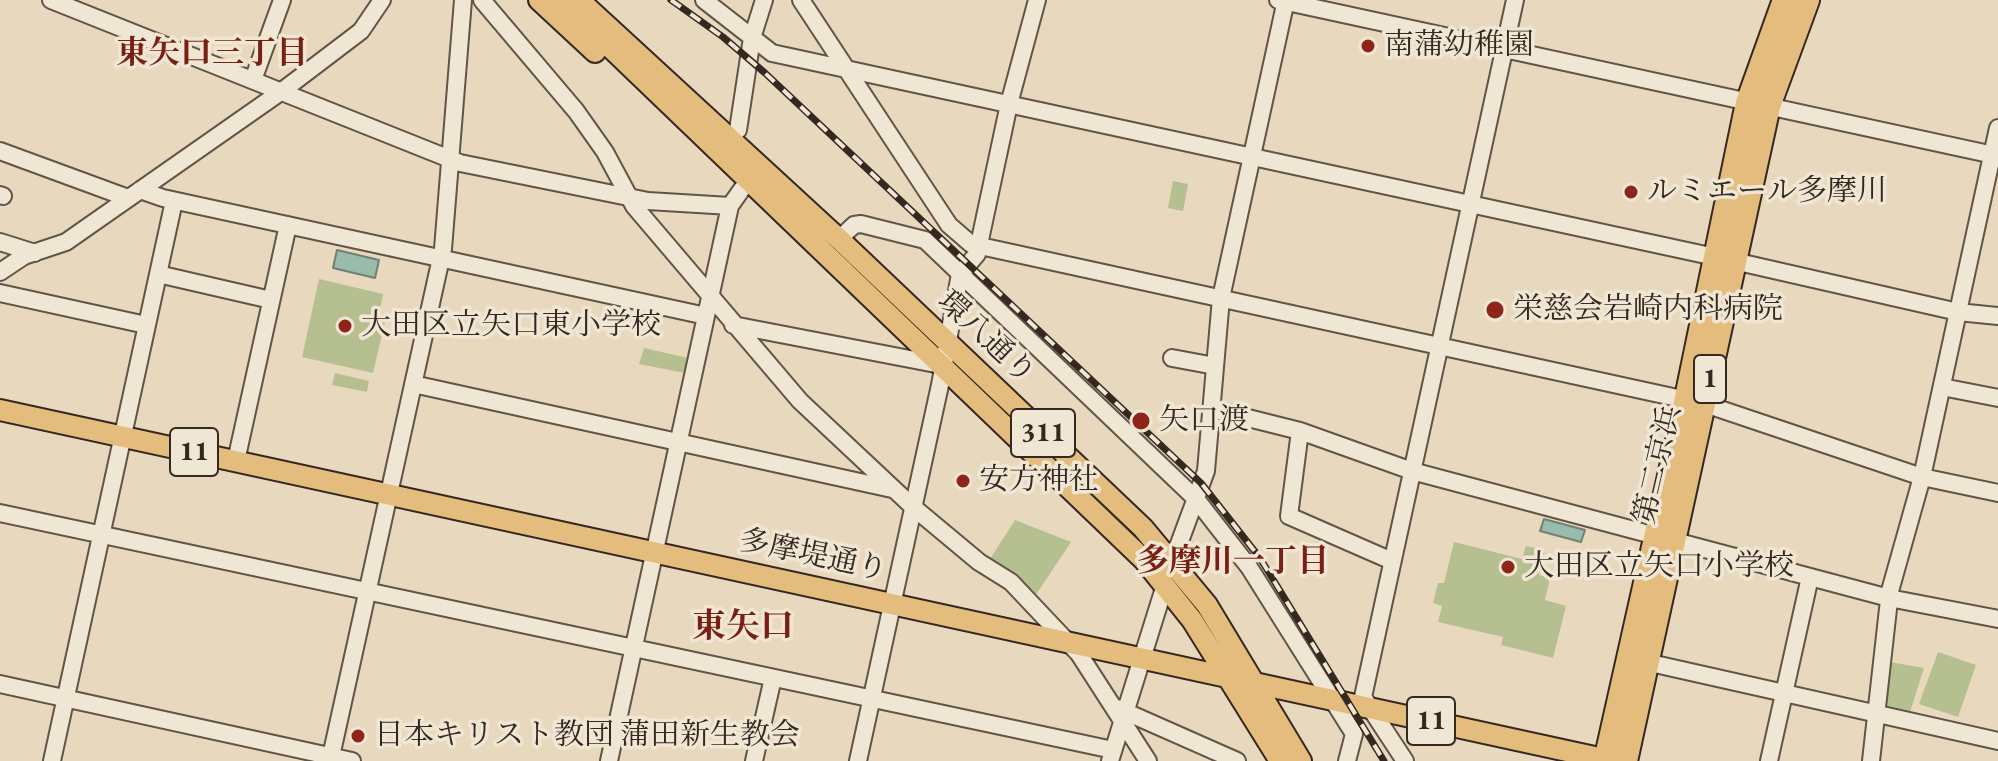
<!DOCTYPE html>
<meta charset="utf-8">
<style>
body{margin:0}
canvas{display:block;background:#e8d8bd}
</style>
<canvas width="1998" height="761"></canvas>
<script>
const g = document.querySelector('canvas').getContext('2d');
g.lineJoin = 'round';
function fill(path, color) {
  g.fillStyle = color;
  g.fill(path, 'evenodd');
}
function toPath(rows) {
  const path = new Path2D();
  for (const r of rows) {
    path.moveTo(r[0], r[1]);
    for (let i = 2; i < r.length; i += 2) path.lineTo(r[i], r[i + 1]);
  }
  return path;
}
function stroke(path, color, width, dash) {
  g.strokeStyle = color;
  g.lineWidth = width;
  g.lineCap = dash ? 'butt' : 'round';
  g.setLineDash(dash || []);
  g.stroke(path);
}
function label(font, color, halo, rows, align = 'center') {
  g.font = font + ' "EB Garamond","Noto Serif JP",serif';
  g.lineWidth = 7;
  g.setLineDash([]);
  g.textBaseline = 'middle';
  g.strokeStyle = halo;
  g.fillStyle = color;
  for (const [text, x, y, turn = 0] of rows) {
    g.save();
    g.translate(x, y);
    g.rotate((+turn || 0) * Math.PI / 180);
    g.textAlign = isNaN(turn) ? turn : align;
    if (halo) g.strokeText(text, 0, 0);
    g.fillText(text, 0, 0);
    g.restore();
  }
}
fill(toPath([
 [1173,181,1188,184,1183,211,1168,208],
 [319,279,383,294,379,315,386,317,373,373,302,357],
 [644,348,688,358,685,373,639,364],
 [335,373,369,381,367,392,332,385],
 [1015,520,1071,542,1035,596,1017,577,990,559],
 [1454,542,1522,559,1526,546,1545,550,1539,575,1550,578,1545,600,1566,606,1553,658,1501,645,1503,637,1438,622,1442,606,1433,603,1438,583,1444,583],
 [1938,652,1976,665,1958,717,1919,704],
 [1890,662,1924,668,1910,712,1884,707]
]), '#b6bf90');
const water = toPath([
 [337,250,379,260,375,278,333,268,337,250],
 [1544,519,1585,530,1581,542,1540,531,1544,519]
]);
fill(water, '#98bbac');
stroke(water, '#708074', 2);
const minor = toPath([
 [51,0,460,163,648,201,730,206,742,189],
 [482,0,576,111,605,152,634,206,800,401,913,507,979,562,1011,582,1079,654,1148,761],
 [704,0,772,53,1715,257],
 [801,0,949,225,971,244,1705,404,1922,477,1998,493],
 [1278,0,1998,156],
 [253,80,282,0],
 [738,130,752,38,764,0],
 [0,151,128,198],
 [140,190,163,198,706,316],
 [0,195,3,196],
 [839,239,854,225,861,224,925,240,1196,499,1249,567,1354,734,1347,761],
 [0,242,35,253],
 [1734,261,1958,312,1998,316],
 [0,272,24,256,66,242,282,91,361,31,382,0],
 [158,274,271,300],
 [0,293,146,325],
 [733,325,941,365],
 [1172,358,1215,366],
 [413,384,892,489],
 [1942,387,1998,398],
 [1212,409,1300,431,1412,471,1889,598,1998,619],
 [1300,431,1289,516,1392,561],
 [236,461,288,225],
 [0,513,1113,750],
 [1173,560,1206,471,1221,298,1286,0],
 [1646,662,1998,741],
 [0,684,352,761],
 [1117,708,1237,761],
 [52,761,174,201],
 [330,761,443,249,463,0],
 [609,761,730,206],
 [754,761,773,678],
 [858,761,940,385,960,274,977,254,1009,104,1037,0],
 [1110,761,1165,585],
 [1405,761,1363,697,1515,0],
 [1769,761,1810,577],
 [1871,761,1890,591,1922,477,1998,128]
]);
const major = toPath([
 [539,0,595,52],
 [561,0,1144,560,1192,620,1280,761],
 [579,0,839,239,1143,528,1207,605,1301,761],
 [0,410,1613,761]
]);
const highway = toPath([
 [1606,761,1681,427,1748,103,1785,0],
 [1625,761,1768,106,1807,0]
]);
stroke(minor, '#625447', 20);
stroke(major, '#352820', 24);
stroke(highway, '#352820', 28);
stroke(minor, '#f0e6d4', 16);
stroke(major, '#e4bc7e', 20);
stroke(highway, '#e4bc7e', 24);
const rail = toPath([
 [671,0,723,37,765,73,1201,483,1260,558,1384,761]
]);
stroke(rail, '#352820', 7);
stroke(rail, '#f0e6d4', 4, [12]);
for (const [x, y, r, color] of [
 [1368,46,8,"#8f2418"],
 [1631,192,8,"#8f2418"],
 [1495,310,10,"#8f2418"],
 [345,326,8,"#8f2418"],
 [1141,421,10,"#8f2418"],
 [963,481,8,"#8f2418"],
 [1508,567,8,"#8f2418"],
 [358,736,8,"#8f2418"]
]) {
  const dot = new Path2D();
  dot.arc(x, y, r, 0, 2 * Math.PI);
  g.fillStyle = color;
  g.fill(dot);
  stroke(dot, '#f0e6d4', 3);
}
for (const [x, y, w] of [
 [1710,379,32],
 [1043,433,64],
 [194,452,48],
 [1431,721,48]
]) {
  const box = new Path2D();
  box.roundRect(x - w / 2, y - 24, w, 48, 6);
  g.fillStyle = '#f0e6d4';
  g.fill(box);
  stroke(box, '#352820', 2);
}
label('bold 28px', '#352820', null, [
 ["1",1710,379],
 ["311",1043,433],
 ["11",194,452],
 ["11",1431,721]
]);
label('30px', '#352820', '#f0e6d4', [
 ["南蒲幼稚園",1384,46],
 ["ルミエール多摩川",1647,192],
 ["栄慈会岩崎内科病院",1513,310],
 ["大田区立矢口東小学校",361,326],
 ["矢口渡",1159,421],
 ["安方神社",979,481],
 ["大田区立矢口小学校",1524,567],
 ["日本キリスト教団 蒲田新生教会",374,736]
], 'left');
label('30px', '#352820', '#f0e6d4', [
 ["環八通り",986,338,43],
 ["第二京浜",1658,465,-77],
 ["多摩堤通り",813,556,12]
]);
label('bold 32px', '#7a1f14', '#f0e6d4', [
 ["東矢口三丁目",212,54],
 ["多摩川一丁目",1233,562]
]);
label('bold 34px', '#7a1f14', '#f0e6d4', [
 ["東矢口",743,628]
]);
</script>
